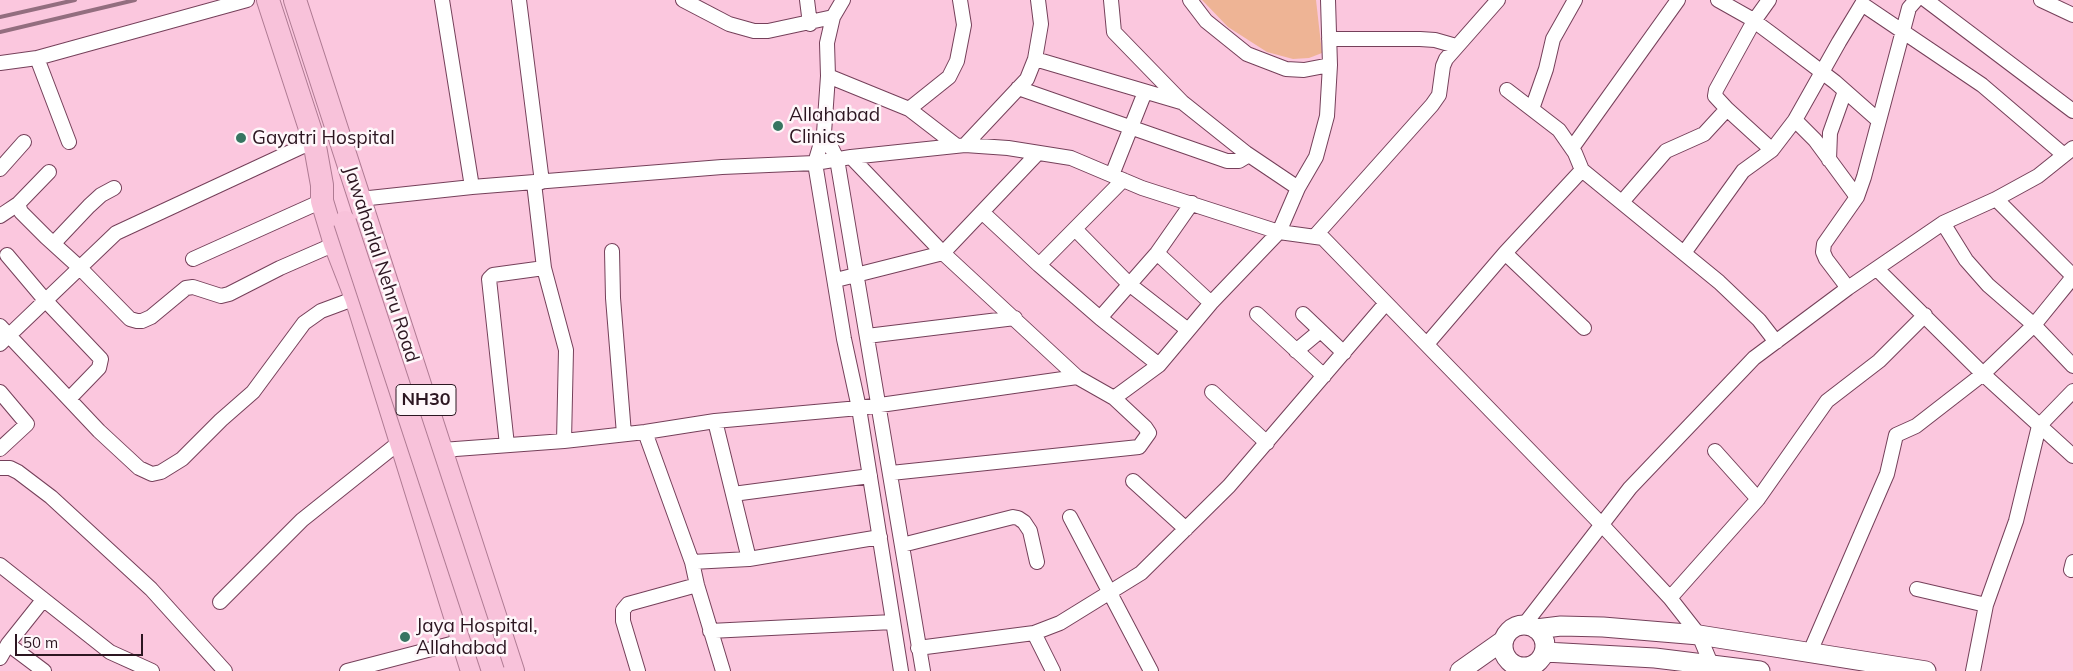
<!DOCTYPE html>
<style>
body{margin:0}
#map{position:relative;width:2073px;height:671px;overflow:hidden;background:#fbc7de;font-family:Mulish,sans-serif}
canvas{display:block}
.scale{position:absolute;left:15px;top:634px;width:128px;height:22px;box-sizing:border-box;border:2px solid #2c1621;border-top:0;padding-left:6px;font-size:15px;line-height:18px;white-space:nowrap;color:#2c1621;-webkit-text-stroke:4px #fef7fa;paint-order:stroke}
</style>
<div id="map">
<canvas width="2073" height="671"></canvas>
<div class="scale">50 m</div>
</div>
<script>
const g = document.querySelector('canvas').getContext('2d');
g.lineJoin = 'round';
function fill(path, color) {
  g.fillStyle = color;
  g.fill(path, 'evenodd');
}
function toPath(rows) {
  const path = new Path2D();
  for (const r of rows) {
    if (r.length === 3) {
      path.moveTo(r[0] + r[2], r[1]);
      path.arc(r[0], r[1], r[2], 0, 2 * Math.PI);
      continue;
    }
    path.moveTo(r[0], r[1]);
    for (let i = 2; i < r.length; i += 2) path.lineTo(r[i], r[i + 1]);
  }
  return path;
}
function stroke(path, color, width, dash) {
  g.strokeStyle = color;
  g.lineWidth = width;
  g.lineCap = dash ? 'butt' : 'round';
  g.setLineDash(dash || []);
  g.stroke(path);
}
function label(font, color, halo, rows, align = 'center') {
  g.font = font + ' Mulish,sans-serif';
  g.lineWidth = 5;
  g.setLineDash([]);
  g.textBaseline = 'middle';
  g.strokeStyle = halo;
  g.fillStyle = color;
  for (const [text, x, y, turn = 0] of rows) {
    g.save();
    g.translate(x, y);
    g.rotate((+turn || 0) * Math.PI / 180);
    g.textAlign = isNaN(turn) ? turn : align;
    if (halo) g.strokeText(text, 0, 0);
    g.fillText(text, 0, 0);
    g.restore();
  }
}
fill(toPath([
 [1202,0,1316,0,1322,53,1309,58,1293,59,1267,52,1228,27]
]), '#eeb495');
const minor = toPath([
 [442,0,472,187],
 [519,0,542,182],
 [683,0,729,24,754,31,768,31,833,17],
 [807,0,810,24],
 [843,0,833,17,827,43,828,76,824,133,815,163,844,339,859,408,901,671],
 [1111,0,1114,32,1182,102,1246,153,1298,188],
 [1190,0,1206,21,1247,54,1286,69,1304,70,1330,65],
 [1718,0,1750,18,1773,35,1835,82,1878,120],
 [1769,0,1754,21,1716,90,1715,96,1727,109,1772,150],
 [1926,0,2073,111],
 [2041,0,2073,15],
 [1329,39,1420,39,1435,40,1456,46],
 [37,58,69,142],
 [1035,59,1181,102],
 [0,63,37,58,247,0],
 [828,76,909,109,949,77,957,61,964,25,960,0],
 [1018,88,1227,161,1239,161,1249,155],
 [1507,90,1559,130,1575,153,1582,170,1719,282,1759,320,1776,342],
 [909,109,957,146],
 [1532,109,1546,69,1553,39,1575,0],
 [1795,120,1815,140,1857,197],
 [824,133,837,159,923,671],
 [965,145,1027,79,1035,59,1041,24,1038,0],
 [1572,148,1678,0],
 [851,157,943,253,1077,377,1114,398,1159,365,1211,303,1279,232,1298,188,1316,157,1327,116,1330,65,1328,0],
 [1829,160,1830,133,1845,91],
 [0,169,24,142],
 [1112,175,1145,92],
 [534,183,544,268,566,350,564,441],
 [360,199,472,187,722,167,815,163,851,157,965,145,1008,148,1071,158,1142,188,1279,232,1323,238,1603,526,1670,598,1699,635,1711,664],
 [1996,199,2073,276],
 [1622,202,1666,151,1704,134,1727,109],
 [18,204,21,212,46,237,79,267,130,319,137,321,142,321,151,317,186,288,193,287,221,296,229,294,280,268,335,244],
 [982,212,1039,265,1100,318,1159,365],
 [0,216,18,204,49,172],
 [1943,223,1966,260,1988,285,2034,325,2073,366],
 [1075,229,1129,284,1188,330],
 [1315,236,1432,105,1439,95,1443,66,1446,59,1498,0],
 [54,243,89,206,101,195,114,188],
 [612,251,613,298,624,434],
 [1157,253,1211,303],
 [1505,253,1584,328],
 [1684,253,1743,171,1772,150,1795,120,1839,42,1862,4,1982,85,2064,155],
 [7,255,45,300,101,359,99,368,69,399],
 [193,259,322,201],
 [1039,265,1123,180],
 [1877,269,1983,374,2073,456],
 [836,280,943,253,1038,153],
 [1848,288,1826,259,1823,252,1824,244,1857,197,1864,177,1909,8,1916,0],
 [1257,314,1324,376],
 [1303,314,1344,353],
 [1100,318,1157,253,1192,203],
 [0,326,99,431,139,468,152,474,161,472,182,459,221,420,253,392,304,323,321,311,356,298],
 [867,336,1015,318],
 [0,344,116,233,314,141],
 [1427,344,1505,253,1582,170],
 [1296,351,1320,331],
 [0,392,27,424,0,449],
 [1212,392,1267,443],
 [715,421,749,559],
 [645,432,692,562,697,585,723,671],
 [507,445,489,279,493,275,544,268],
 [442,450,564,441,645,432,715,421,859,408,1077,377],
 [1715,451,1758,499],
 [0,468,10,468,18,472,51,497,151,589,225,671],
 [891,473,1139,447,1149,433,1145,427,1114,398],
 [1133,481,1186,529],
 [733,494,870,476],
 [1070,517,1151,671],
 [902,545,1013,517,1018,518,1024,522,1030,531,1037,562],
 [692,562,749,559,880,537],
 [0,565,110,652,152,671],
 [2071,570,2073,562],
 [1917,589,1986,605],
 [1670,598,1758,499,1827,401,1879,361,1925,315],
 [220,602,302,520,401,441],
 [1524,625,1630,488,1754,358,1848,288,1943,223,1996,199,2038,176,2073,148],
 [710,631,893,622],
 [1034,633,1053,671],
 [8,644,44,671],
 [918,648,1034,633,1060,623,1141,573,1229,486,1386,303],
 [1810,652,1887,474,1896,435,1916,426,1983,374,2034,325,2073,277],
 [0,658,8,644,43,600],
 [347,671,470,639],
 [638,671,623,621,623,610,628,604,697,585],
 [1973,671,1986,605,2016,521,2039,426,2073,391]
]);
const secondary = toPath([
 [1524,646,21],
 [1536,629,1561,626,1603,627,1699,635,1926,671],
 [1545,652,1655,658,1760,671],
 [1460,671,1504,640]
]);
const trunk = toPath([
 [268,0,314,141,322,185,322,201,335,244,356,298,472,671],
 [295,0,513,671]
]);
stroke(minor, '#75405a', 16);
stroke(secondary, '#75405a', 21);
stroke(trunk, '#af7b93', 24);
stroke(minor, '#fff', 14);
stroke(secondary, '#fff', 19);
stroke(trunk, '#f8c2da', 22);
stroke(toPath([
 [0,17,75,0],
 [0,32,135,0]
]), '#936e7f', 4);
const trunkBridge = toPath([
 [345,222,493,671]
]);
stroke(trunkBridge, '#af7b93', 24, []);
stroke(trunkBridge, '#f8c2da', 22);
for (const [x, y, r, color] of [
 [778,126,6,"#377561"],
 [241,138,6,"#377561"],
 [405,637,6,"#377561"]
]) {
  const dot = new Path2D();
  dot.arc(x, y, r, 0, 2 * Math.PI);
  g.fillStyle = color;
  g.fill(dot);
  stroke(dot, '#fef7fa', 2);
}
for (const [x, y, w] of [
 [426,400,60]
]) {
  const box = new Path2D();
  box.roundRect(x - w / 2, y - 15.5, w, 31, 4);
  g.fillStyle = '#fef7fa';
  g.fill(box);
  stroke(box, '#2c1621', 1);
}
label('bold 18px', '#2c1621', null, [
 ["NH30",426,400]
]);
label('19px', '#2c1621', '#fef7fa', [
 ["Allahabad",789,115],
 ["Clinics",789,137],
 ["Gayatri Hospital",252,138],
 ["Jaya Hospital,",416,626],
 ["Allahabad",416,648]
], 'left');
label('19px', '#2c1621', '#fef7fa', [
 ["Jawaharlal Nehru Road",381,264,72]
]);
</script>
